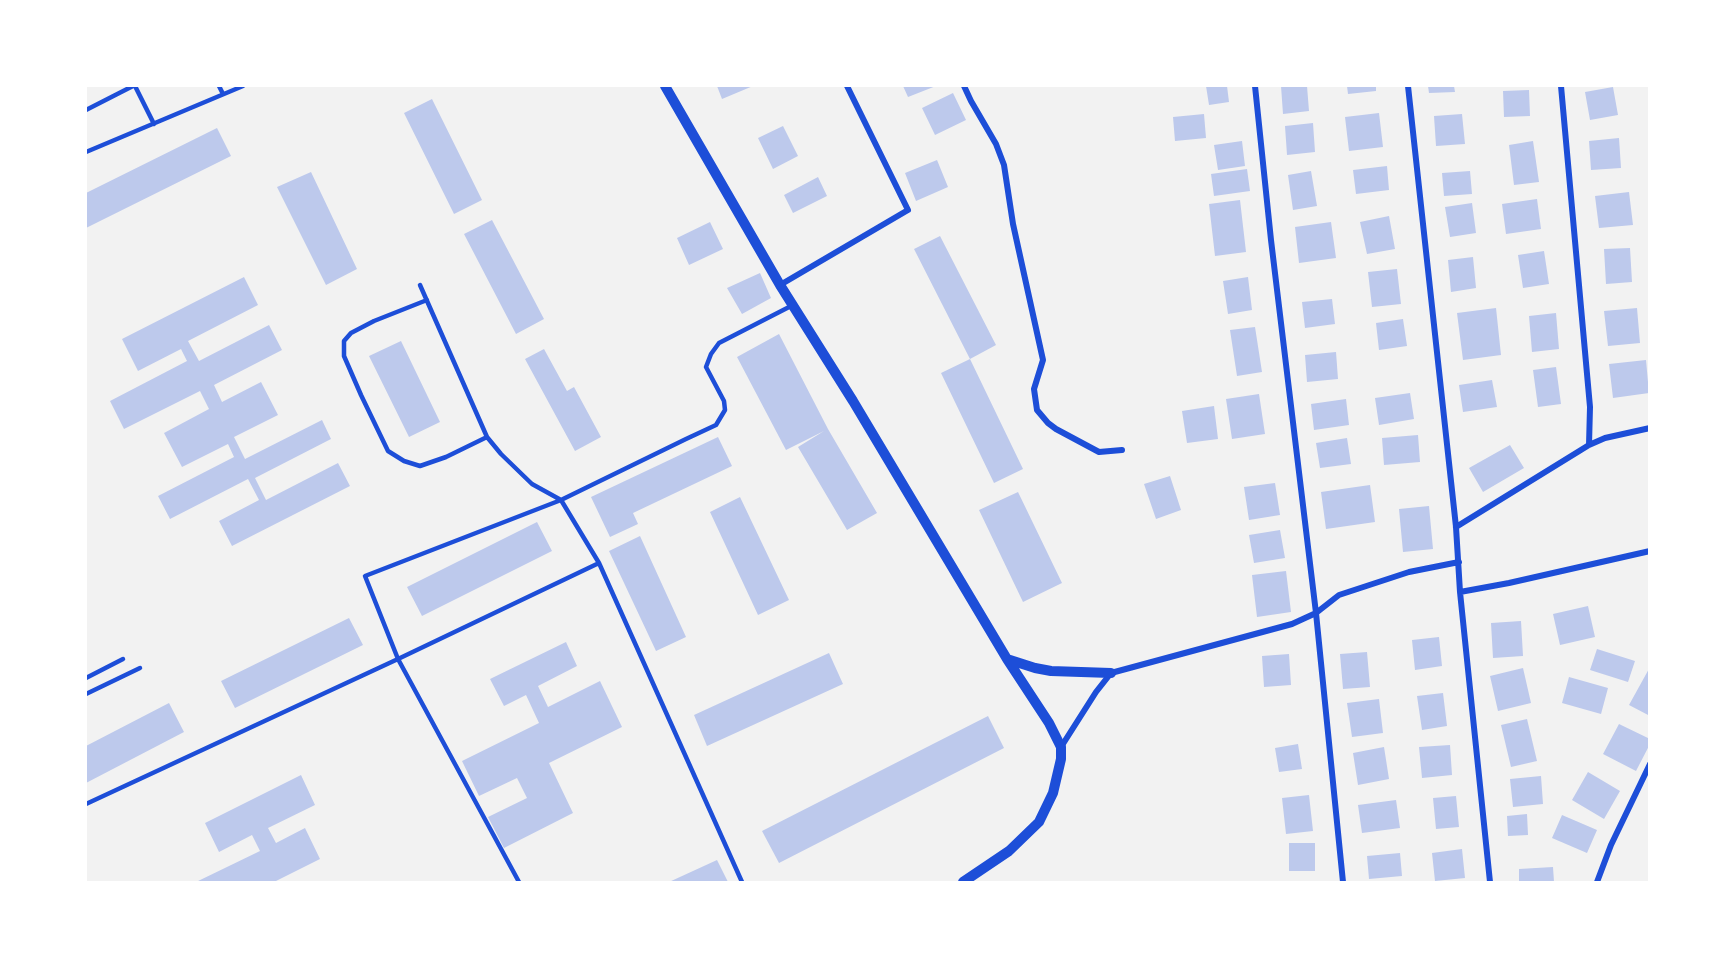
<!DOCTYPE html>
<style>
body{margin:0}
#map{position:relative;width:1735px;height:968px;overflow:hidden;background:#f2f2f2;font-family:"Exo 2",sans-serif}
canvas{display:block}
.frame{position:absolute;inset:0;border:87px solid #fff;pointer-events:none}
</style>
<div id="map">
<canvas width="1735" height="968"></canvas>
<div class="frame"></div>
</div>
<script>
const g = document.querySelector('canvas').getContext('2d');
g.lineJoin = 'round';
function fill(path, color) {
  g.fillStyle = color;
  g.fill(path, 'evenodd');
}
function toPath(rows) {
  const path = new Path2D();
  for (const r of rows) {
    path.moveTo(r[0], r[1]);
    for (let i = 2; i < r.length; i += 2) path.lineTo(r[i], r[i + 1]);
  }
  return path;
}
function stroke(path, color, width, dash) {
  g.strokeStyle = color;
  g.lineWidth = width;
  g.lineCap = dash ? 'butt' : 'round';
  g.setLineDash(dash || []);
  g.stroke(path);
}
fill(toPath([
 [717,86,753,86,722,99],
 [903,86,936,86,908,97],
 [1206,86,1227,86,1229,102,1209,105],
 [1281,86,1307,86,1309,111,1283,114],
 [1347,86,1376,86,1376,91,1348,94],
 [1428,86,1454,86,1455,92,1429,93],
 [1613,87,1618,115,1590,120,1585,92],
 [1529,90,1530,116,1504,117,1503,91],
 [953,93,966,120,935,135,922,108],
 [432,99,482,200,454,214,404,113],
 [1379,113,1383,147,1349,151,1345,117],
 [1204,114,1206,138,1175,141,1173,117],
 [1462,114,1465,144,1436,146,1434,116],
 [1313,123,1315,152,1287,155,1285,126],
 [783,126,798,156,773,169,758,138],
 [217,128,231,156,86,228,86,193],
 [1619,138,1621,168,1591,170,1589,141],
 [1242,141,1245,166,1218,170,1214,145],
 [1533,141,1539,182,1514,185,1509,145],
 [937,160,948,187,916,201,905,173],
 [1387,166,1389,190,1356,194,1353,170],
 [1247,169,1250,191,1214,196,1211,174],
 [1311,171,1317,206,1293,210,1288,175],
 [1470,171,1472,194,1444,196,1442,173],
 [311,172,357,269,326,285,277,187],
 [818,177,827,196,793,213,784,195],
 [1629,192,1633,225,1599,228,1595,196],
 [1537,199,1541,229,1506,234,1502,204],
 [1240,200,1246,252,1215,256,1209,204],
 [1472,203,1476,233,1450,237,1445,207],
 [1389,216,1395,249,1367,254,1360,222],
 [492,220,544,319,516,334,464,234],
 [710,222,723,249,689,265,677,238],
 [1331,222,1336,258,1299,263,1295,227],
 [940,236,996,345,970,359,914,249],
 [1630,248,1632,282,1606,284,1604,249],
 [1544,251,1549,284,1523,288,1518,255],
 [1473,257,1476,288,1451,292,1448,260],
 [1397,269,1401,304,1372,307,1368,272],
 [760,273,771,298,742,314,727,288],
 [244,277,258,305,188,341,199,361,269,325,282,350,214,385,222,402,261,382,278,415,234,437,245,459,322,420,331,439,255,478,266,500,338,463,350,486,232,546,219,521,259,500,248,479,170,519,158,496,234,457,228,444,182,467,164,433,209,409,200,391,124,429,110,401,187,361,181,349,138,371,122,339],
 [1248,277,1252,310,1228,314,1223,281],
 [1332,299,1335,324,1305,328,1302,302],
 [1496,308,1501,355,1463,360,1457,313],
 [1637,308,1640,343,1608,346,1604,311],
 [1556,313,1559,349,1532,352,1529,316],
 [1403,319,1407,346,1379,350,1376,323],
 [1255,327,1262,372,1237,376,1230,330],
 [779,334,828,429,877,513,847,530,798,447,824,431,786,450,737,357],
 [401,341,440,422,409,437,369,356],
 [544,349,567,391,574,387,601,437,575,451,525,359],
 [1336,352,1338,379,1307,382,1305,355],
 [970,359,1023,469,994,483,941,373],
 [1646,360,1649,393,1613,398,1609,364],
 [1556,367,1561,404,1538,407,1533,370],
 [1492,380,1497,407,1463,412,1459,385],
 [1410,393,1414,419,1379,425,1375,398],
 [1259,394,1265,434,1232,439,1226,399],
 [1346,399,1349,425,1314,430,1311,404],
 [1214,406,1218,439,1187,443,1182,411],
 [1418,435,1420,462,1384,465,1382,438],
 [718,437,732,466,633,513,638,524,610,537,591,497],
 [1347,438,1351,464,1320,468,1316,443],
 [1510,445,1524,468,1483,492,1469,468],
 [1170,476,1181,510,1156,519,1144,484],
 [1275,483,1280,515,1249,520,1244,487],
 [1370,485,1375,522,1326,529,1321,492],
 [1018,492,1062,583,1023,602,979,510],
 [740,497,789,600,758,615,710,512],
 [1429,506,1433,549,1403,552,1399,509],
 [537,522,552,551,422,616,407,587],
 [1280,530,1285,558,1254,563,1249,535],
 [640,536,686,637,656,651,609,551],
 [1286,571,1291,612,1257,617,1252,575],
 [1588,606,1595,637,1560,645,1553,614],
 [349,618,363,645,235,708,221,681],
 [1521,621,1523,656,1493,658,1491,623],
 [1439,637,1442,666,1415,670,1412,640],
 [566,642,577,666,538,686,548,707,600,681,622,727,549,763,573,813,504,848,488,817,527,798,517,778,479,796,462,761,539,723,526,695,504,706,490,679],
 [1597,649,1635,661,1628,682,1590,670],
 [1367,652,1370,687,1343,689,1340,654],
 [829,653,843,684,707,746,694,715],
 [1289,654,1291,685,1264,687,1262,656],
 [1650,667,1650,716,1629,705],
 [1523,668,1531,703,1498,711,1490,676],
 [1569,677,1608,688,1601,714,1562,703],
 [1443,693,1447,726,1422,730,1417,696],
 [1379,699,1383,733,1352,737,1347,703],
 [169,703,184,732,86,783,86,746],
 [988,716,1004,748,779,863,762,831],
 [1527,719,1537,761,1511,767,1501,725],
 [1619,724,1650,739,1650,744,1636,771,1603,754],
 [1298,744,1302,769,1279,772,1275,748],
 [1450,745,1452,775,1422,778,1419,747],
 [1384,747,1389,779,1358,785,1353,753],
 [1588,772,1620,791,1604,819,1572,800],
 [301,775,315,805,268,828,276,843,305,828,320,859,274,882,196,882,260,851,252,835,219,852,205,823],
 [1541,776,1543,804,1513,807,1510,779],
 [1309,795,1313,831,1286,834,1282,798],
 [1456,796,1459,827,1436,829,1433,798],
 [1396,800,1400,828,1362,833,1358,805],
 [1527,814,1528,835,1508,836,1507,816],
 [1562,815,1597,830,1587,853,1552,838],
 [1289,843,1315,843,1315,871,1289,871],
 [1462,849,1465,878,1435,881,1432,853],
 [1400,853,1402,876,1369,879,1367,856],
 [717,860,728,882,669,882],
 [1553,867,1554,882,1519,882,1519,869]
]), '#bdc9ec');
stroke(toPath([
 [135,86,154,124],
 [219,86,223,94],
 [86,110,133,86],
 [86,152,243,86],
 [420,285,487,437,501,454,532,484,561,500,599,563,742,882],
 [427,300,374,321,351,333,344,341,344,356,361,395,388,451,404,461,420,466,446,457,487,437],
 [86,678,123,659],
 [86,694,140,668],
 [86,804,398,659,599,563],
 [519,882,398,659,365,576,561,500,686,439,716,425,725,410,724,401,706,367,711,354,719,343,793,305]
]), '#1d4ed8', 4.5);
stroke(toPath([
 [964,86,971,101,996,144,1004,165,1013,224,1043,360,1034,389,1037,410,1048,423,1056,429,1099,452,1122,450],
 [1255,86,1271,240,1316,613,1343,882],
 [1408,86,1456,527,1460,592,1490,882],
 [1561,86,1590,407,1589,445],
 [780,285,908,210,847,86],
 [1456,527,1589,445,1605,438,1650,428],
 [1460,592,1509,583,1650,551],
 [1061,747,1096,692,1111,673,1292,624,1316,613,1339,595,1409,572,1459,562],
 [1597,882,1611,845,1650,764]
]), '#1d4ed8', 6);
stroke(toPath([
 [665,86,780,285,853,401,1007,659,1049,723,1061,747,1061,759,1053,793,1039,822,1009,851,963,882],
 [1007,659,1035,668,1051,671,1111,673]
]), '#1d4ed8', 10);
</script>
